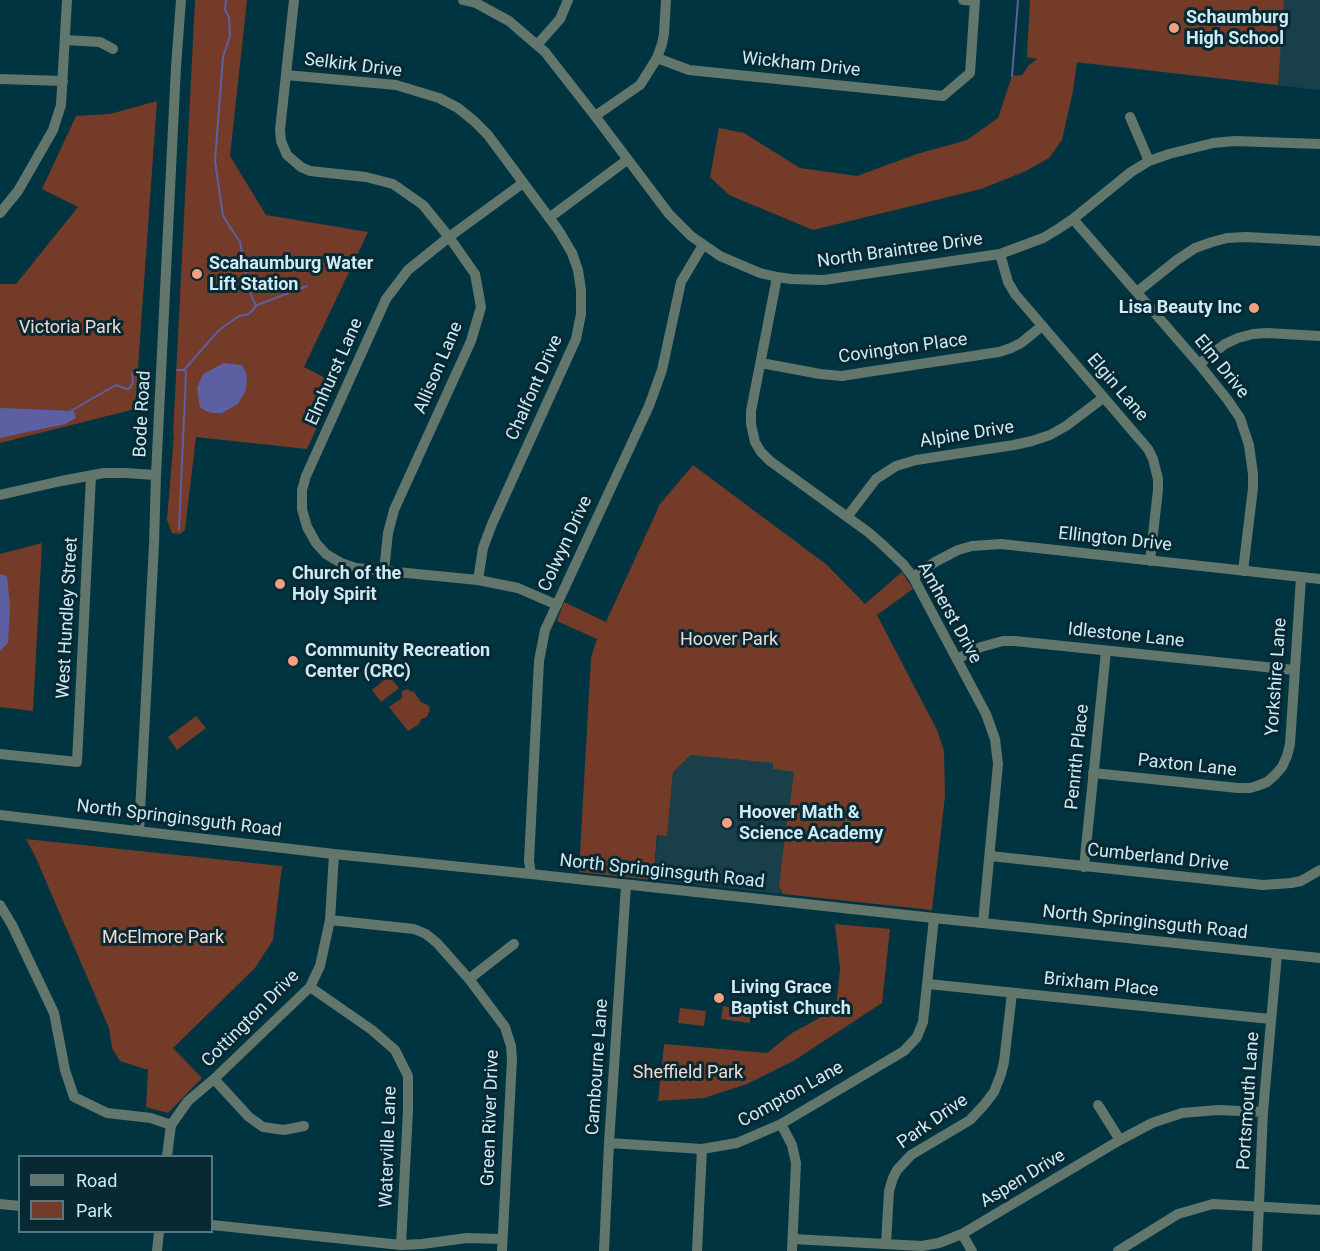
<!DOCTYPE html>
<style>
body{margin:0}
#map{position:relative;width:1320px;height:1251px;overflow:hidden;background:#013441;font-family:Roboto,sans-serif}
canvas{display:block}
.legend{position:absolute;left:18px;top:1155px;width:195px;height:78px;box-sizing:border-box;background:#082932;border:2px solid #577780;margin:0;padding:8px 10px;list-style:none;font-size:18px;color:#cdebf5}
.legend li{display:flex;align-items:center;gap:12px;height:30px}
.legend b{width:30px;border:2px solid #577780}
</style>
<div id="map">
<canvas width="1320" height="1251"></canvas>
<ul class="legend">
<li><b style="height:8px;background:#62766b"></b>Road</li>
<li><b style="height:16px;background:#743c28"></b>Park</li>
</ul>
</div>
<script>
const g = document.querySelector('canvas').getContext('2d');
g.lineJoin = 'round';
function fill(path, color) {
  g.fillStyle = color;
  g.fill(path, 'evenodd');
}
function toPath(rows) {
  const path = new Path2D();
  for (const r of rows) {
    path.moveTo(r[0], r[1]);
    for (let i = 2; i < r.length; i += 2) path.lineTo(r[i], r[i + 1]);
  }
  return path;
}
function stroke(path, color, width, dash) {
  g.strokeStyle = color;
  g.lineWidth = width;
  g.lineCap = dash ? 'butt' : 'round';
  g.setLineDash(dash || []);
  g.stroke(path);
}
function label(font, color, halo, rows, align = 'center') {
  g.font = font + ' Roboto,sans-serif';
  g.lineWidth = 6;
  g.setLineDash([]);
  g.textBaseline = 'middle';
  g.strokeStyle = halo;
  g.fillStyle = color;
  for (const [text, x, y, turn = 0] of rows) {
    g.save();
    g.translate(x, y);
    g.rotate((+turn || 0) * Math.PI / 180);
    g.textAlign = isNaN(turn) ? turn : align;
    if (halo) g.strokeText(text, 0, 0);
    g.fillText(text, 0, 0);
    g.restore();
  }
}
fill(toPath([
 [1030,0,1320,0,1320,90,1027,57],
 [691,755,774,763,773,769,794,772,789,810,788,810,780,891,783,894,653,880,658,835,667,835,673,772]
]), '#193f4a');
fill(toPath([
 [195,0,247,0,230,156,266,215,368,232,304,367,337,384,307,449,196,437,185,530,180,534,172,533,167,520,174,435,173,435],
 [1030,0,1284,0,1278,85,1077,62,1073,91,1062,140,1049,158,1026,171,981,189,813,230,729,195,710,177,719,128,744,133,800,168,857,176,917,154,967,140,998,118,1012,76,1022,75,1029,65,1037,59,1027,57],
 [157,101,135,409,0,443,0,284,16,284,78,207,42,189,76,116,110,114],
 [693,465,827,565,865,604,902,572,913,589,877,615,937,730,944,751,945,796,932,910,783,894,779,887,788,810,789,810,794,772,773,769,773,763,691,755,673,772,667,836,657,835,653,880,579,872,591,657,597,639,557,621,564,602,606,622,660,504],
 [42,543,33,711,0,707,0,554],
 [389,676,399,688,381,702,372,690],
 [409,689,410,692,413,691,421,702,429,706,430,710,428,715,425,718,421,719,419,724,408,731,389,707,402,698,402,691],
 [196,716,206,728,177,750,168,737],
 [26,839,282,866,273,940,255,968,173,1048,202,1078,168,1113,146,1107,148,1070,120,1061,112,1048,109,1028,36,858],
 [835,924,890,929,882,1003,795,1060,747,1084,704,1098,658,1101,664,1044,767,1053,792,1033,836,1009,840,969],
 [723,1006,751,1010,750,1023,721,1019],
 [680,1008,706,1011,704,1026,678,1023]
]), '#743c28');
fill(toPath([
 [224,363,242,365,247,375,246,390,238,404,222,413,212,413,206,411,200,407,197,388,203,374],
 [0,408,74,411,76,418,65,424,0,438],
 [0,574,7,576,10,606,8,643,0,651]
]), '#5c5fa2');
stroke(toPath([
 [226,0,225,10,229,17,230,36,223,57,215,161,223,216,240,242,249,290,256,306],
 [1012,76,1018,0],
 [177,370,184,370,186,372,179,529],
 [184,370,219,330,239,316,249,314,257,305,307,286],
 [69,412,116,385,127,389,130,388,133,382,132,373,148,370]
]), '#5c5fa2', 2);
stroke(toPath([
 [294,0,280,130,281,141,287,155,301,167,310,171,366,177,393,184,423,205,449,237,475,274,481,307,471,341,394,510,388,533,384,571],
 [463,0,476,3,509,21,545,52,595,116,669,214,691,236,720,256,760,273,777,277,791,279,824,280,1000,254,1043,238,1058,229,1073,219,1131,172,1149,161,1169,154,1213,143,1235,141,1320,144],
 [963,0,975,1],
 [65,40,100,42,113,49],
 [537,45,560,19,568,0],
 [657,58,689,70,943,96,970,73,975,0],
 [286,75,396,85,439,98,458,108,474,121,488,135,559,231,572,253,578,270,581,290,581,314,576,339,492,524,483,548,478,580],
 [0,79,63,81],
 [595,116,640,85,657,58,662,44,664,34,666,0],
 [1130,117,1149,161],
 [523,183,449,237,408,270,386,299,306,476,302,490,302,509,307,527,316,543,326,554,341,563,356,568,478,580,518,588,557,605],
 [0,213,18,191,53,130,61,105,67,0],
 [549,218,627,160],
 [1073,219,1199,364,1227,399,1240,418,1249,445,1253,474,1253,488,1243,571],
 [1000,254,1008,282,1015,294,1148,449,1153,459,1158,479,1158,490,1150,561],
 [777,277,751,411,751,424,755,442,761,452,770,461,868,532,883,545,903,564,913,577,986,714,995,739,998,764,983,923],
 [1137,292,1177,260,1195,248,1212,242,1227,238,1246,237,1320,241],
 [761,363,820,374,842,376,854,374,999,352,1011,348,1021,343,1042,326],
 [1199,364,1225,344,1238,338,1253,334,1267,333,1320,336],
 [0,495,61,481,104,473,125,473,156,475],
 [847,517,876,479,896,466,916,460,1014,445,1032,441,1050,435,1066,426,1103,398],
 [913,577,935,562,958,550,972,546,1001,544,1320,579],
 [957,659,981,647,1003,641,1015,641,1294,670],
 [0,754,77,762,91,476],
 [1093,773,1238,788,1250,788,1257,786,1267,782,1275,775,1282,767,1287,756,1290,744,1301,578],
 [0,815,334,854,531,874,934,918,1320,958],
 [139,831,154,544,156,475,176,67,181,0],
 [990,856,1263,885,1291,883,1301,881,1320,870],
 [1084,867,1106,651],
 [531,874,529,861,539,661,545,630,649,406,662,370,681,282,703,245],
 [0,905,12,925,54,1013,65,1070,74,1097,107,1113,151,1118,171,1125],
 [330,920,414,929,426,934,437,943,469,979,505,1027,511,1046,512,1059,502,1251],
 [469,979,514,944],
 [928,984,1270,1019],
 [310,987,372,1030,395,1050,408,1076,408,1110,401,1245],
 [214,1079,249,1117,263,1127,284,1130,304,1126],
 [1098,1105,1120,1140],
 [781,1124,792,1145,796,1163,792,1251],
 [609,1143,702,1149,737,1143,781,1124,904,1051,917,1037,923,1022,934,918],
 [167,1156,171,1125,188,1101,214,1079,310,987,320,966,330,920,334,854],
 [0,1204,20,1206],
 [212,1225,401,1245,422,1244,467,1238,502,1239],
 [962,1234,972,1251],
 [793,1239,922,1246,939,1243,962,1234,1120,1140,1152,1123,1182,1113,1218,1110,1263,1112],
 [886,1244,889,1191,893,1178,897,1170,911,1155,970,1120,984,1105,994,1092,1001,1074,1004,1062,1012,993],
 [157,1251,159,1232],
 [604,1251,609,1143,626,885],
 [697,1251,702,1149],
 [1118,1251,1178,1214,1213,1204,1320,1210],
 [1257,1251,1263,1112,1277,954]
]), '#62766b', 10);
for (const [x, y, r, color] of [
 [1174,28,6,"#f39f82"],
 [197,274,6,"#f39f82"],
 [1254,308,6,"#f39f82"],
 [280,584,6,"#f39f82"],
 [293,661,6,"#f39f82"],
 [727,823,6,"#f39f82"],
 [719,998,6,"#f39f82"]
]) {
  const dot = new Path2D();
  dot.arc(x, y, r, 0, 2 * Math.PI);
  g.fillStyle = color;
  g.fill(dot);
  stroke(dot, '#082932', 2);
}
label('bold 18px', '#cdebf5', '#082932', [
 ["Schaumburg",1186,18],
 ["High School",1186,39],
 ["Scahaumburg Water",209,264],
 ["Lift Station",209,285],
 ["Lisa Beauty Inc",1242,308,"right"],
 ["Church of the",292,574],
 ["Holy Spirit",292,595],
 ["Community Recreation",305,651],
 ["Center (CRC)",305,672],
 ["Hoover Math &",739,813],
 ["Science Academy",739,834],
 ["Living Grace",731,988],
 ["Baptist Church",731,1009]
], 'left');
label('18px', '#cdebf5', '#082932', [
 ["Wickham Drive",801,65,6],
 ["Selkirk Drive",353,66,7],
 ["North Braintree Drive",900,251,-8],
 ["Covington Place",903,349,-8],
 ["Elm Drive",1221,367,51],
 ["Allison Lane",439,368,-67],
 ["Elmhurst Lane",335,372,-66],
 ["Chalfont Drive",535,388,-66],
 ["Elgin Lane",1117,388,49],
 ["Bode Road",143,414,-87],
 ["Alpine Drive",967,435,-9],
 ["Ellington Drive",1115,540,6],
 ["Colwyn Drive",566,544,-65],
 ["Amherst Drive",949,613,61],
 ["West Hundley Street",68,618,-87],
 ["Idlestone Lane",1126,636,6],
 ["Yorkshire Lane",1277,677,-86],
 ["Penrith Place",1078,757,-84],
 ["Paxton Lane",1187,766,6],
 ["North Springinsguth Road",179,819,7],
 ["Cumberland Drive",1158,858,6],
 ["North Springinsguth Road",662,872,6],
 ["North Springinsguth Road",1145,923,6],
 ["Brixham Place",1101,985,6],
 ["Cottington Drive",251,1019,-45],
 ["Cambourne Lane",598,1067,-86],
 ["Compton Lane",791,1095,-29],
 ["Portsmouth Lane",1249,1101,-86],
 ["Green River Drive",491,1118,-88],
 ["Park Drive",933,1122,-35],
 ["Waterville Lane",389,1147,-88],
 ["Aspen Drive",1023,1179,-31]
]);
label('18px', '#f0dad2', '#082932', [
 ["Victoria Park",70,328],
 ["Hoover Park",729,640],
 ["McElmore Park",163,938],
 ["Sheffield Park",688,1073]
]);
</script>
